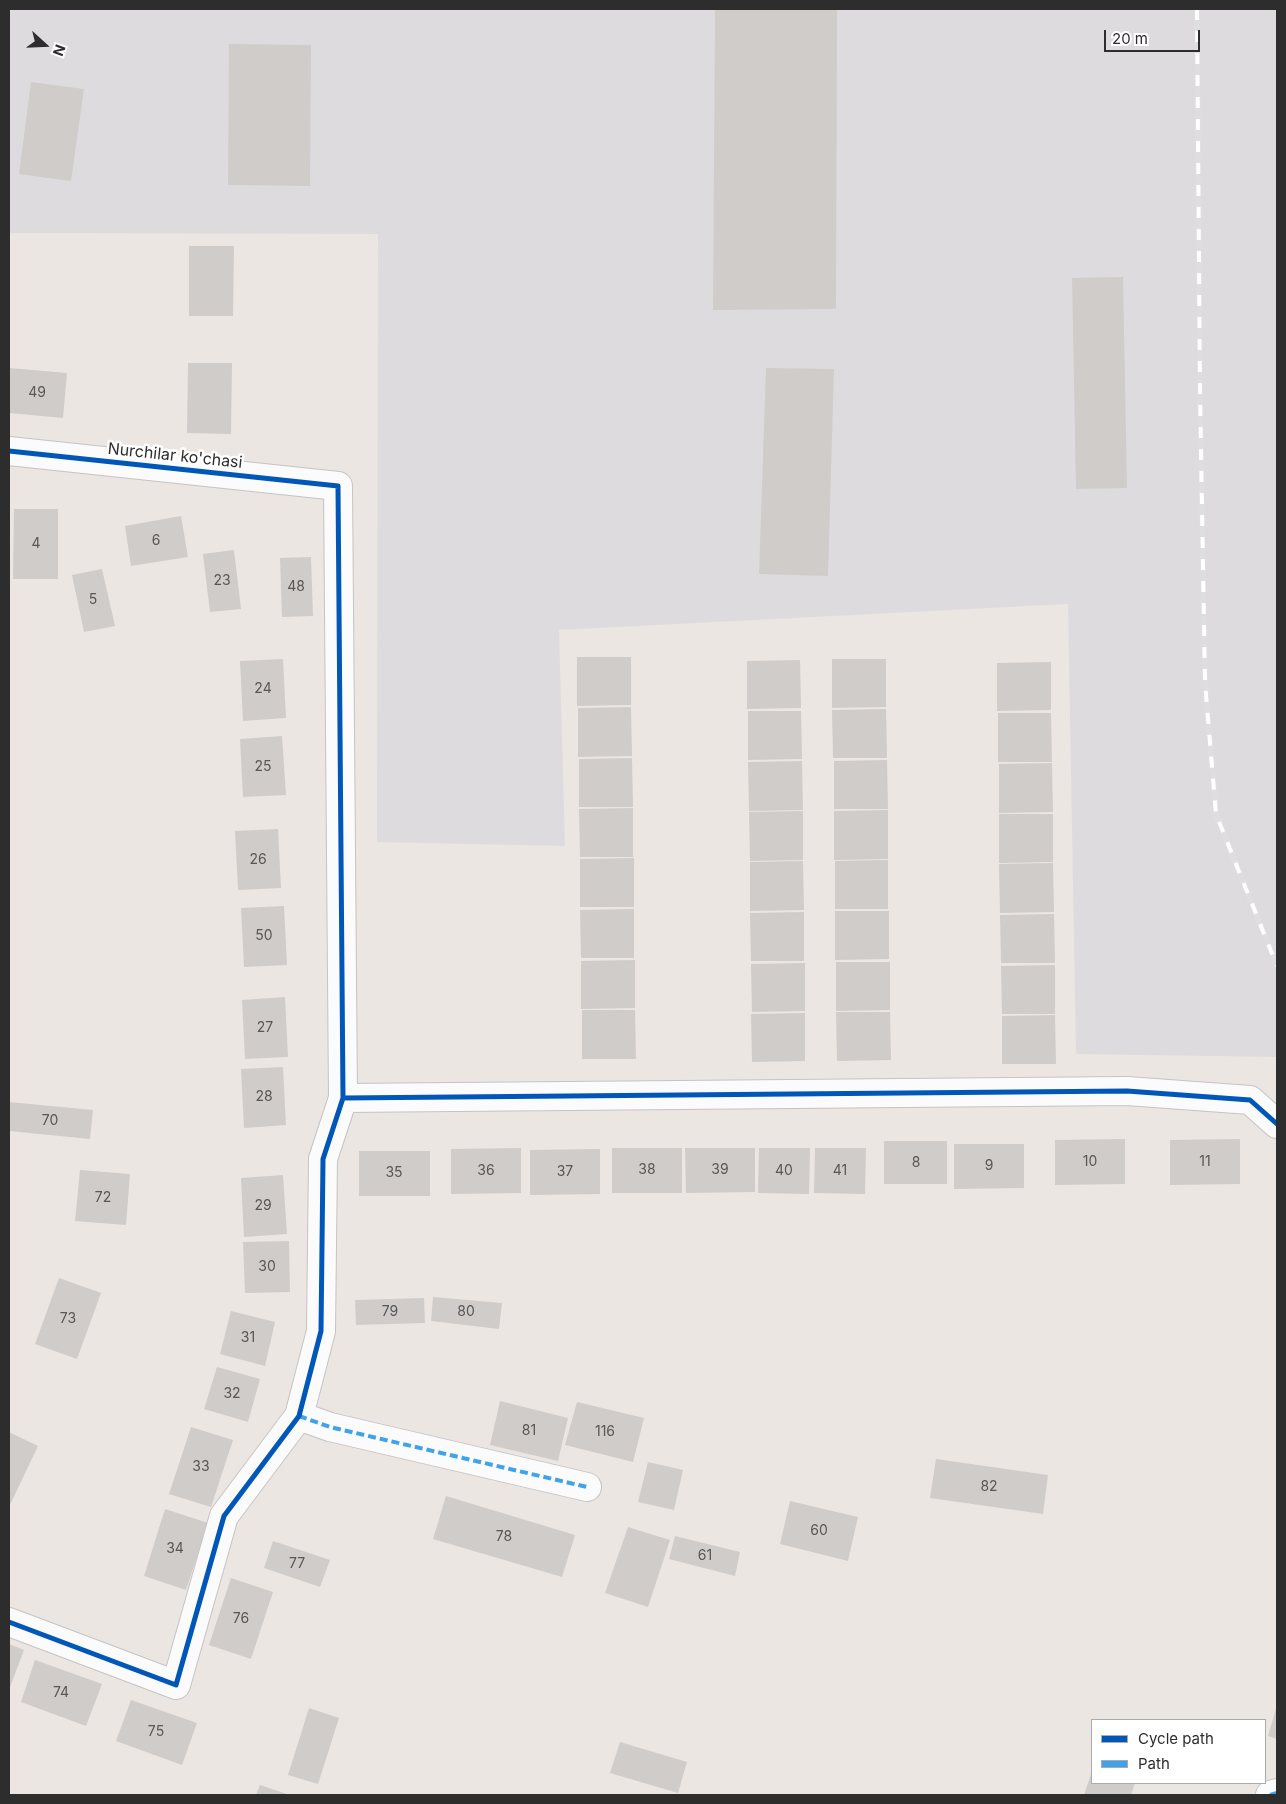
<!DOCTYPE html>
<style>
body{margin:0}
#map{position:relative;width:1286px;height:1804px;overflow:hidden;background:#ece6e2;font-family:Inter,sans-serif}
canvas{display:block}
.frame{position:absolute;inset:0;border:10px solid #2d2d2d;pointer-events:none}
.legend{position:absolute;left:1091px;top:1719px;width:175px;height:65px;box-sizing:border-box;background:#fff;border:1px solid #ababab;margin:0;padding:6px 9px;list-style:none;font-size:15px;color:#2d2d2d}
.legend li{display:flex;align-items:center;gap:10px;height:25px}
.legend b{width:25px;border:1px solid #ababab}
.north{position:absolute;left:20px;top:20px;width:50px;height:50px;-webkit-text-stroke:4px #fff;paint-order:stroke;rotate:110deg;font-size:14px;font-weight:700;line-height:20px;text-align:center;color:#2d2d2d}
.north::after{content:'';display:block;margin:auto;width:18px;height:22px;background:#2d2d2d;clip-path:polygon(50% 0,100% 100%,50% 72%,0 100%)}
.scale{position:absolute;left:1104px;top:30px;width:96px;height:22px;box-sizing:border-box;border:2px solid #2d2d2d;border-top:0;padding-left:6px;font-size:15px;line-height:18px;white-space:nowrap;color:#2d2d2d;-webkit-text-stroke:4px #fff;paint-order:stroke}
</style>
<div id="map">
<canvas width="1286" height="1804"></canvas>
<div class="frame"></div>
<ul class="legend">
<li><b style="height:6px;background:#0057b8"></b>Cycle path</li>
<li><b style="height:6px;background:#3ea3eb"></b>Path</li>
</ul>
<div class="north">N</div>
<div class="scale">20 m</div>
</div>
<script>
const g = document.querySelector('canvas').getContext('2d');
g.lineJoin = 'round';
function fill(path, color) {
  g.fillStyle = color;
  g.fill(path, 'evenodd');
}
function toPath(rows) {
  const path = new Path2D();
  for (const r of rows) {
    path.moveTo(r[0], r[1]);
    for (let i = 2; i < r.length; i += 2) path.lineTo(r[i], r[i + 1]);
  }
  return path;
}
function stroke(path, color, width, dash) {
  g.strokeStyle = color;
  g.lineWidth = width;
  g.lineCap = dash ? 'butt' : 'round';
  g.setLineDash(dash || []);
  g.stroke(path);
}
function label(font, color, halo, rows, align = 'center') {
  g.font = font + ' Inter,sans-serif';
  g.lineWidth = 5;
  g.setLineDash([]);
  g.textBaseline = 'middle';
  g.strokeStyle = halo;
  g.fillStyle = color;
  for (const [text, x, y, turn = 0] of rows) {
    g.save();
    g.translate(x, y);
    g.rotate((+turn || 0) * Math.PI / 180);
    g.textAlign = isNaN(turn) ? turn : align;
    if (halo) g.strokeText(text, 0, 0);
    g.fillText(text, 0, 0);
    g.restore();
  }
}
fill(toPath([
 [9,9,1277,9,1277,1057,1076,1054,1068,604,559,630,565,846,377,842,378,234,9,233]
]), '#dedbde');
fill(toPath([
 [715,9,837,9,836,309,713,310],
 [229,44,311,45,310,186,228,185],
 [31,82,84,89,71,181,19,174],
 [189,246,234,246,233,316,189,316],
 [1123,277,1127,488,1076,489,1072,278],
 [188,363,232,363,231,434,187,433],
 [9,368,67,373,63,418,9,413],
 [766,368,834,369,828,576,759,574],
 [14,509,58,509,58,579,13,579],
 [181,516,188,557,131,566,125,526],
 [234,550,241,609,210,612,203,554],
 [311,557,313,616,282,617,280,558],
 [102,569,115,626,84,632,72,575],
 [577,657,631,657,631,705,577,706],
 [283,659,286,718,243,721,240,661],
 [832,659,886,659,886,707,832,708],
 [800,660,801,708,747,709,747,661],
 [1051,662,1051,710,997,711,997,663],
 [631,707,632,756,578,757,578,708],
 [886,709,887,758,833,758,832,710],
 [748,711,801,711,802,759,748,760],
 [998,713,1051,713,1052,762,998,762],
 [282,736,286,795,243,797,240,739],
 [632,758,633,807,579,807,579,759],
 [887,760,888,809,834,809,834,761],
 [802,761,803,810,749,811,748,762],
 [1052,763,1053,812,999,813,999,764],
 [633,808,633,857,580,857,579,809],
 [888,810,888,859,834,860,834,811],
 [803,811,803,860,750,861,749,812],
 [999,814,1053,814,1053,862,999,863],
 [278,829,281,888,238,890,235,831],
 [634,858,634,907,580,907,580,859],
 [888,860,888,909,835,909,835,861],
 [803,861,804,910,750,911,750,862],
 [1053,863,1054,912,1000,913,999,864],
 [284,906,287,965,244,967,241,908],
 [634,909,634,958,581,958,580,910],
 [835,911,889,911,889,959,835,960],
 [804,912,804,961,751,961,750,913],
 [1054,914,1055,963,1001,963,1000,915],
 [635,960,635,1008,581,1009,581,961],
 [836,962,890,962,890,1010,836,1011],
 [805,963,805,1011,752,1012,751,964],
 [1055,965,1055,1014,1002,1014,1001,966],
 [285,997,288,1057,245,1059,242,1000],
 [582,1010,635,1010,636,1059,582,1059],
 [836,1012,890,1012,891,1060,837,1061],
 [805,1013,805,1061,752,1062,751,1014],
 [1055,1015,1056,1064,1002,1064,1002,1016],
 [283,1067,286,1125,244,1128,241,1069],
 [9,1102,93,1110,90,1139,9,1131],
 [1125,1139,1125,1184,1055,1185,1055,1140],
 [1240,1139,1240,1184,1170,1185,1170,1140],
 [884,1141,947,1141,947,1184,884,1184],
 [954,1144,1024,1144,1024,1188,954,1189],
 [521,1148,521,1193,451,1194,451,1149],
 [612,1148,682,1148,682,1193,612,1193],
 [685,1148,755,1148,755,1192,686,1193],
 [759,1148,810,1148,809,1194,758,1193],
 [815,1148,866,1148,865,1194,814,1193],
 [600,1149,600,1194,530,1195,530,1150],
 [359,1151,430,1151,430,1196,359,1196],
 [80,1170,130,1174,126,1225,75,1221],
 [283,1175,287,1234,244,1237,241,1178],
 [289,1241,290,1292,245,1293,243,1242],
 [59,1278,101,1293,77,1359,35,1344],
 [433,1297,502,1303,499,1329,431,1321],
 [424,1298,425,1323,356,1325,355,1300],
 [231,1311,275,1322,265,1366,220,1354],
 [217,1367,260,1379,248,1422,204,1409],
 [500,1401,568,1418,558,1461,490,1445],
 [577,1402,644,1418,633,1462,565,1445],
 [191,1427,233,1440,211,1507,169,1494],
 [9,1432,38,1446,9,1507],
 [936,1459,1048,1475,1043,1514,930,1498],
 [648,1462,683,1470,674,1510,638,1502],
 [446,1496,575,1535,562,1577,433,1539],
 [790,1501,858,1517,848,1561,780,1544],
 [165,1509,208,1523,186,1590,144,1576],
 [628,1527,670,1540,648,1607,605,1593],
 [675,1536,740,1552,735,1576,669,1559],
 [273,1541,330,1560,320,1587,264,1568],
 [231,1578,273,1592,251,1659,209,1645],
 [9,1644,24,1650,9,1690],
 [35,1660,102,1684,86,1726,21,1702],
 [131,1700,197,1723,182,1765,116,1741],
 [1277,1705,1277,1739,1268,1736],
 [309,1708,339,1718,318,1784,288,1775],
 [620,1742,687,1762,678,1793,610,1773],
 [1092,1771,1092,1783,1135,1783,1131,1795,1084,1795],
 [260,1785,290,1795,256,1795]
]), '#d0ccc9');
const street = toPath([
 [9,451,338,486,343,1098,323,1159,321,1331,299,1416,224,1516,176,1685,9,1622],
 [343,1098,1127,1091,1250,1100,1277,1124],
 [299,1416,330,1427,587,1487],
 [1270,1795,1277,1793]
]);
stroke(street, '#c5c3c3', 30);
stroke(street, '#fcfbfb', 28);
const rail = toPath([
 [1197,9,1200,390,1205,683,1216,814,1277,966]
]);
stroke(rail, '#dedee0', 5.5);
stroke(rail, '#fff', 4, [11]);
stroke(toPath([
 [299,1416,330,1427,587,1487],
 [1270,1795,1277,1793]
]), '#3ea3eb', 4, [8, 4]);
stroke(toPath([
 [9,451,338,486,343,1098,323,1159,321,1331,299,1416,224,1516,176,1685,9,1622],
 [343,1098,1127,1091,1250,1100,1277,1124]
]), '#0057b8', 5);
label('14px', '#585656', null, [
 ["49",37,393],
 ["6",156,541],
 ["4",36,544],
 ["23",222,581],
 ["48",296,587],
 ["5",93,600],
 ["24",263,689],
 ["25",263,767],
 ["26",258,860],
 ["50",264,936],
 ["27",265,1028],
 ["28",264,1097],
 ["70",50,1121],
 ["10",1090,1162],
 ["11",1205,1162],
 ["8",916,1163],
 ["9",989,1166],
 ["38",647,1170],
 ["39",720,1170],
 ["36",486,1171],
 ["40",784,1171],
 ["41",840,1171],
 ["37",565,1172],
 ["35",394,1173],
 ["72",103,1198],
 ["29",263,1206],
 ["30",267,1267],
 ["79",390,1312],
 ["80",466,1312],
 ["73",68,1319],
 ["31",248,1338],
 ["32",232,1394],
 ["81",529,1431],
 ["116",605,1432],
 ["33",201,1467],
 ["82",989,1487],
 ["60",819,1531],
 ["78",504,1537],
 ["34",175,1549],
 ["61",705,1556],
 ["77",297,1564],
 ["76",241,1619],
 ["74",61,1693],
 ["75",156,1732]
]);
label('16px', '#2d2d2d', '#fff', [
 ["Nurchilar ko'chasi",175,456,6]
]);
</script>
